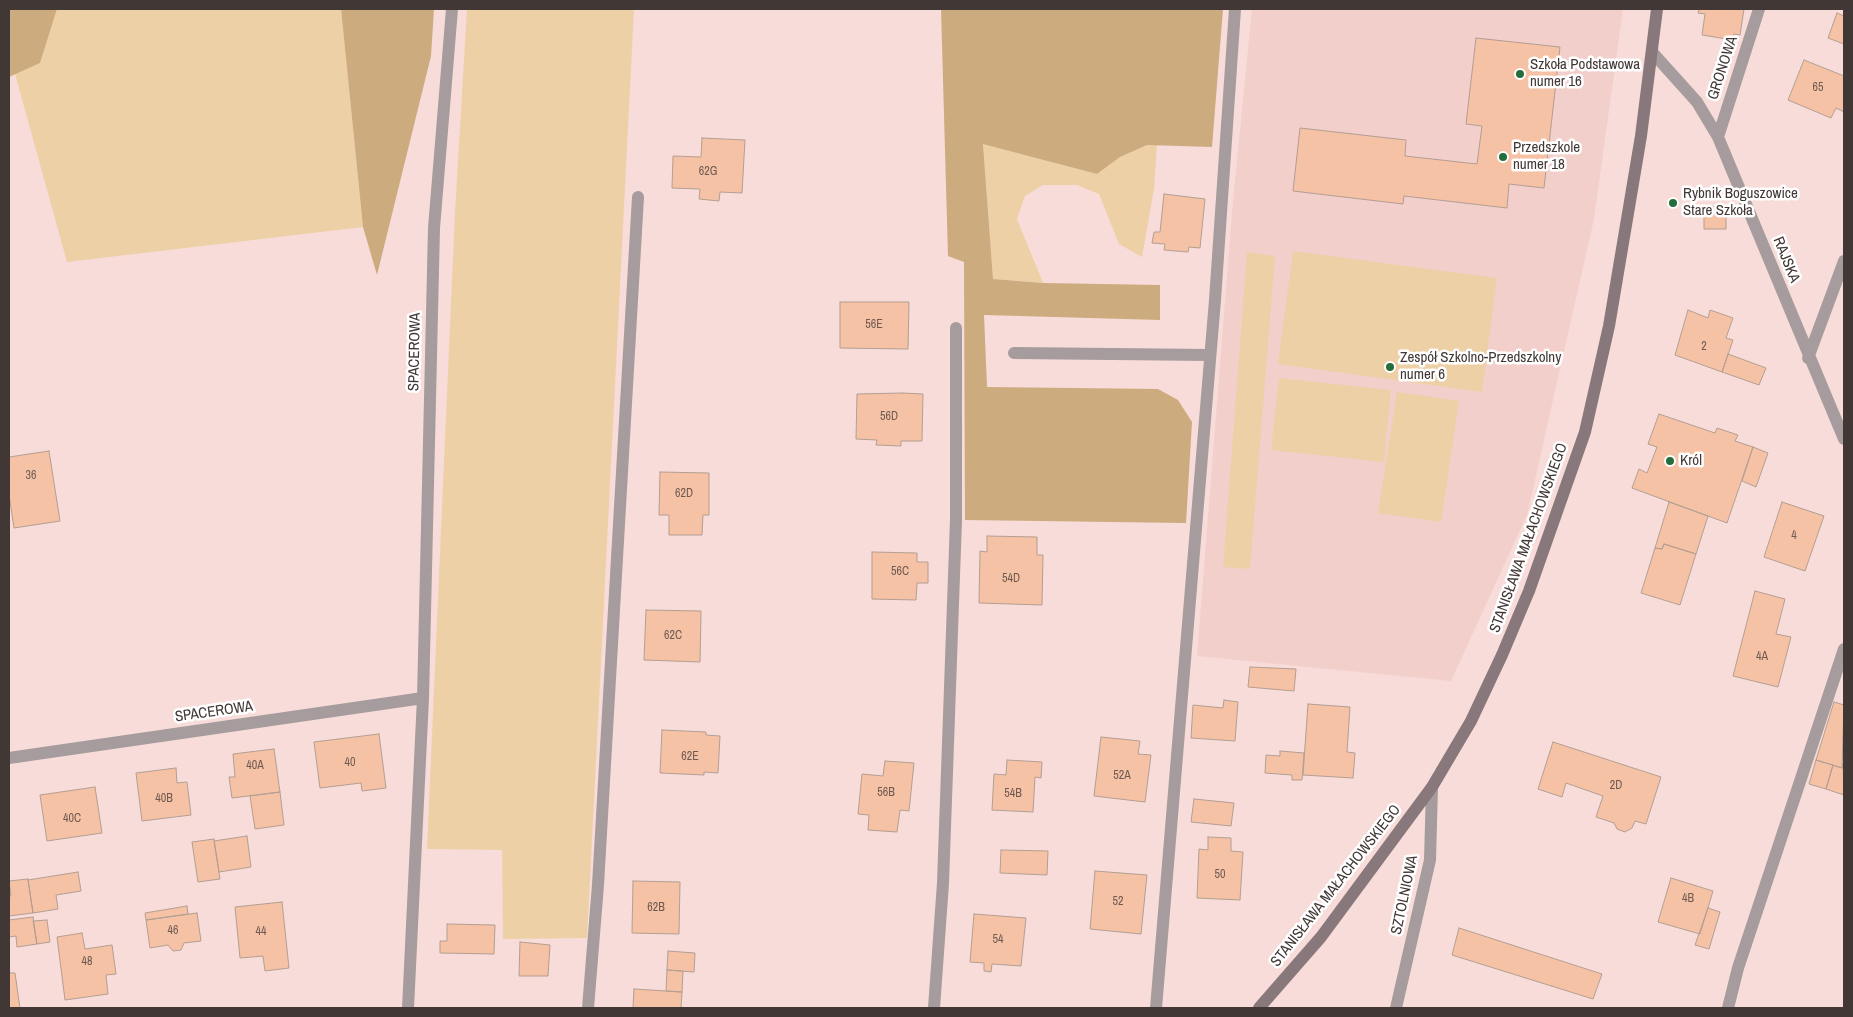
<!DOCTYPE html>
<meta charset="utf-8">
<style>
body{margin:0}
#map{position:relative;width:1853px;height:1017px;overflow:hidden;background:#f7dcd9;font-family:"Archivo Narrow",sans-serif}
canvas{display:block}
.frame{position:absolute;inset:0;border:10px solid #413735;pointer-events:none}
</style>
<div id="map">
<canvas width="1853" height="1017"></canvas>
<div class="frame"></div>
</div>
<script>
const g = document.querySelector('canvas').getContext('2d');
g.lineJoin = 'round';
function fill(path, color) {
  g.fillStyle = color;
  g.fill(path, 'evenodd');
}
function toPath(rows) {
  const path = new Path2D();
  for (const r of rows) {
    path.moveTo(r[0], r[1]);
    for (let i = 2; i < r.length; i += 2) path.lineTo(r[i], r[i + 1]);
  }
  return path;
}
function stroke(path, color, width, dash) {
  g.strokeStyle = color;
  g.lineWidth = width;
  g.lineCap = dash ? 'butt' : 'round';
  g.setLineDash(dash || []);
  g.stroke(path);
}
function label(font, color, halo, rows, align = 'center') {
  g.font = font + ' "Archivo Narrow",sans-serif';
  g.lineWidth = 5;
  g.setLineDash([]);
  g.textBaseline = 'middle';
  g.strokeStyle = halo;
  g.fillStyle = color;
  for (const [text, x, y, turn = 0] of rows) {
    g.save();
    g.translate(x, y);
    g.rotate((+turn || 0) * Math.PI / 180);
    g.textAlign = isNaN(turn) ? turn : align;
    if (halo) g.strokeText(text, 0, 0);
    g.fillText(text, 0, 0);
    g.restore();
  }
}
fill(toPath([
 [1252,9,1623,9,1594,219,1527,515,1451,681,1197,656,1233,201]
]), '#f2cfcb');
fill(toPath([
 [57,9,341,9,363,227,67,262,15,74,40,63],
 [467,9,634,9,587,938,503,939,502,850,427,849,455,212],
 [983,143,1097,174,1120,157,1147,145,1157,144,1154,189,1142,257,1119,244,1099,194,1077,185,1043,185,1025,196,1017,219,1043,283,993,279],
 [1293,251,1497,278,1482,392,1278,364],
 [1247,252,1275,256,1250,569,1223,567],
 [1279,378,1391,390,1384,462,1271,450],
 [1397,392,1459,401,1441,522,1378,513]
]), '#eed0a7');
fill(toPath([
 [9,9,57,9,40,63,9,77],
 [341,9,434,9,431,56,377,275,363,227],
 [941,9,1223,9,1212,147,1147,145,1120,157,1097,174,983,144,993,279,1043,283,1160,285,1160,320,984,315,987,387,1158,389,1178,400,1192,422,1186,523,965,520,964,262,948,256]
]), '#ccab7e');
const building = toPath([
 [1699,9,1744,9,1740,35,1734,34,1733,40,1702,35,1705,14,1698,13,1699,9],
 [1837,13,1844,16,1844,44,1828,38,1837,13],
 [1476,38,1560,47,1544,188,1509,184,1507,208,1404,196,1403,204,1293,191,1300,128,1406,140,1405,156,1477,164,1482,126,1466,124,1476,38],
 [1804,60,1844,76,1844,112,1836,108,1831,118,1788,100,1804,60],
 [702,138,745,140,742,193,720,192,719,201,699,199,700,189,672,188,673,156,701,157,702,138],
 [1164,194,1205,199,1200,248,1189,247,1188,252,1164,250,1165,244,1152,243,1154,232,1160,232,1164,194],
 [1704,207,1726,207,1726,229,1704,229,1704,207],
 [840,302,909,302,908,349,840,348,840,302],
 [1688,310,1708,318,1710,310,1733,318,1726,338,1733,340,1722,372,1675,355,1688,310],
 [1728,354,1766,368,1759,385,1722,372,1728,354],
 [902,393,923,394,922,441,901,441,901,446,876,445,877,440,856,439,857,394,902,393],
 [1659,414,1715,433,1717,428,1738,435,1735,441,1753,447,1727,523,1632,488,1639,469,1647,473,1657,447,1648,444,1659,414],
 [1753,447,1768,453,1756,487,1742,481,1753,447],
 [49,451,60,521,14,528,9,495,9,457,49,451],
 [660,472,709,473,709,515,703,515,702,535,669,535,669,515,659,515,660,472],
 [1669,502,1708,516,1696,554,1664,544,1662,549,1655,548,1669,502],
 [1782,502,1824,516,1805,571,1764,557,1782,502],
 [987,536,1037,537,1037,555,1043,555,1042,605,979,603,980,551,987,552,987,536],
 [1664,544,1696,554,1680,605,1641,593,1655,548,1662,549,1664,544],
 [872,552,917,553,917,562,928,562,928,583,917,583,916,600,872,599,872,552],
 [1755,591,1785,599,1776,634,1791,637,1778,687,1733,676,1755,591],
 [646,610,701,611,700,662,644,660,646,610],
 [1250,667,1296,669,1294,691,1248,687,1250,667],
 [1224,700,1238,702,1235,741,1191,738,1193,705,1223,708,1224,700],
 [1834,702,1844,705,1842,768,1816,760,1834,702],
 [1308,704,1350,707,1347,752,1355,753,1353,778,1303,775,1308,704],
 [662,730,706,732,706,735,720,736,718,773,704,772,704,775,660,773,662,730],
 [379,734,386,788,362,791,361,783,320,788,314,742,379,734],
 [1101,737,1140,741,1138,754,1151,755,1145,802,1094,796,1101,737],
 [1553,742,1661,777,1646,824,1635,821,1632,828,1625,832,1617,829,1614,823,1596,817,1603,796,1566,783,1562,797,1538,789,1553,742],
 [274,749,280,792,232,798,229,777,235,777,233,754,274,749],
 [1280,751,1304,753,1302,780,1292,780,1292,775,1265,773,1266,755,1280,756,1280,751],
 [1007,760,1042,762,1041,778,1035,777,1033,812,992,810,994,774,1006,775,1007,760],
 [1816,760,1833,765,1826,789,1809,784,1816,760],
 [885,761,914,763,909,811,900,810,897,832,868,830,869,815,858,814,862,774,883,776,885,761],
 [1843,764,1844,795,1826,789,1833,765,1842,768,1843,764],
 [176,768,177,783,187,782,191,815,142,821,136,773,176,768],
 [95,787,102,833,47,841,40,795,95,787],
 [280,792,284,825,255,829,250,796,280,792],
 [1194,799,1234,803,1231,826,1191,822,1194,799],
 [247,836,251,867,219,872,214,841,247,836],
 [1208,837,1231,838,1231,851,1243,852,1240,900,1197,898,1199,849,1208,850,1208,837],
 [214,839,220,879,198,882,192,842,214,839],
 [1001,850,1048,851,1047,875,1000,873,1001,850],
 [1095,871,1147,875,1141,934,1090,929,1095,871],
 [78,872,81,891,56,895,58,909,33,913,28,880,78,872],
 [1671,878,1713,891,1700,934,1658,922,1671,878],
 [28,879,33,913,9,916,9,896,11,896,9,881,28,879],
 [633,881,680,882,679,934,632,933,633,881],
 [282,902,289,968,265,971,263,956,240,958,235,907,282,902],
 [187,906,188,914,146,920,145,913,187,906],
 [1708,908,1720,912,1709,949,1695,945,1708,908],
 [197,913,201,941,184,943,181,950,173,951,168,945,150,948,146,920,197,913],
 [974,914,1026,918,1021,966,992,964,991,972,984,971,984,963,970,962,974,914],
 [33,917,37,944,17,947,16,936,9,937,9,920,33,917],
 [47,920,50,942,37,944,33,921,47,920],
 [447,924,495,925,494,954,440,953,440,941,447,941,447,924],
 [1459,928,1602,974,1593,999,1452,955,1459,928],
 [82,933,85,949,112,945,116,974,106,975,108,994,65,1000,57,937,82,933],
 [520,942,550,945,548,976,519,976,520,942],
 [668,951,695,953,694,972,667,970,668,951],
 [667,970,683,971,682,992,666,991,667,970],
 [9,973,15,973,20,1008,9,1008,9,973],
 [634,989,682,992,681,1008,633,1008,634,989]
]);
fill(building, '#f6c2a5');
stroke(building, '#b39e92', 1);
stroke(toPath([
 [1014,353,1210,355],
 [588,1008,598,885,638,197],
 [934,1008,943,883,956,520,956,328],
 [1156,1008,1215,300,1235,9],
 [1728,1008,1738,968,1844,649]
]), '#a69b9d', 12);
stroke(toPath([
 [1652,52,1697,102,1718,137,1844,439],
 [1718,137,1759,9],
 [1808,358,1844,261],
 [9,758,423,698],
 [408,1008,423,698,434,228,452,9],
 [1396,1008,1430,860,1432,787]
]), '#a69b9d', 12);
stroke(toPath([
 [1259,1008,1321,937,1432,787,1471,721,1502,655,1529,591,1585,432,1609,326,1641,136,1657,9]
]), '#88787c', 12);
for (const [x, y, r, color] of [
 [1520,74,5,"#256e3b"],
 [1503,157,5,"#256e3b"],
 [1673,203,5,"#256e3b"],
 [1390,367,5,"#256e3b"],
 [1670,461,5,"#256e3b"]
]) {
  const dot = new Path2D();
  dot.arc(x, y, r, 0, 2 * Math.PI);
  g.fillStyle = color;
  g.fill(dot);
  stroke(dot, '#fff', 2);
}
label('12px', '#6e5a51', null, [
 ["65",1818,88],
 ["62G",708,172],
 ["56E",874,325],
 ["2",1704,347],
 ["56D",889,417],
 ["36",31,476],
 ["62D",684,494],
 ["4",1794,536],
 ["56C",900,572],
 ["54D",1011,579],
 ["62C",673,636],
 ["4A",1762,657],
 ["62E",690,757],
 ["40",350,763],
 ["40A",255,766],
 ["52A",1122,776],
 ["2D",1616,786],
 ["56B",886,793],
 ["54B",1013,794],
 ["40B",164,799],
 ["40C",72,819],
 ["50",1220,875],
 ["4B",1688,899],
 ["52",1118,902],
 ["62B",656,908],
 ["46",173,931],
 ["44",261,932],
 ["54",998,940],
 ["48",87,962]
]);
label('15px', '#413735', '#fff', [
 ["Szkoła Podstawowa",1530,65],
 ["numer 16",1530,82],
 ["Przedszkole",1513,148],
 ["numer 18",1513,165],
 ["Rybnik Boguszowice",1683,194],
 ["Stare Szkoła",1683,211],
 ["Zespół Szkolno-Przedszkolny",1400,358],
 ["numer 6",1400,375],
 ["Król",1680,461]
], 'left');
label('15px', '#413735', '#fff', [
 ["GRONOWA",1723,68,-72],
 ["RAJSKA",1786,260,68],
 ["SPACEROWA",415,352,-89],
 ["STANISŁAWA MAŁACHOWSKIEGO",1529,538,-70],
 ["SPACEROWA",214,712,-8],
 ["STANISŁAWA MAŁACHOWSKIEGO",1336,886,-52],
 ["SZTOLNIOWA",1405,895,-78]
]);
</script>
